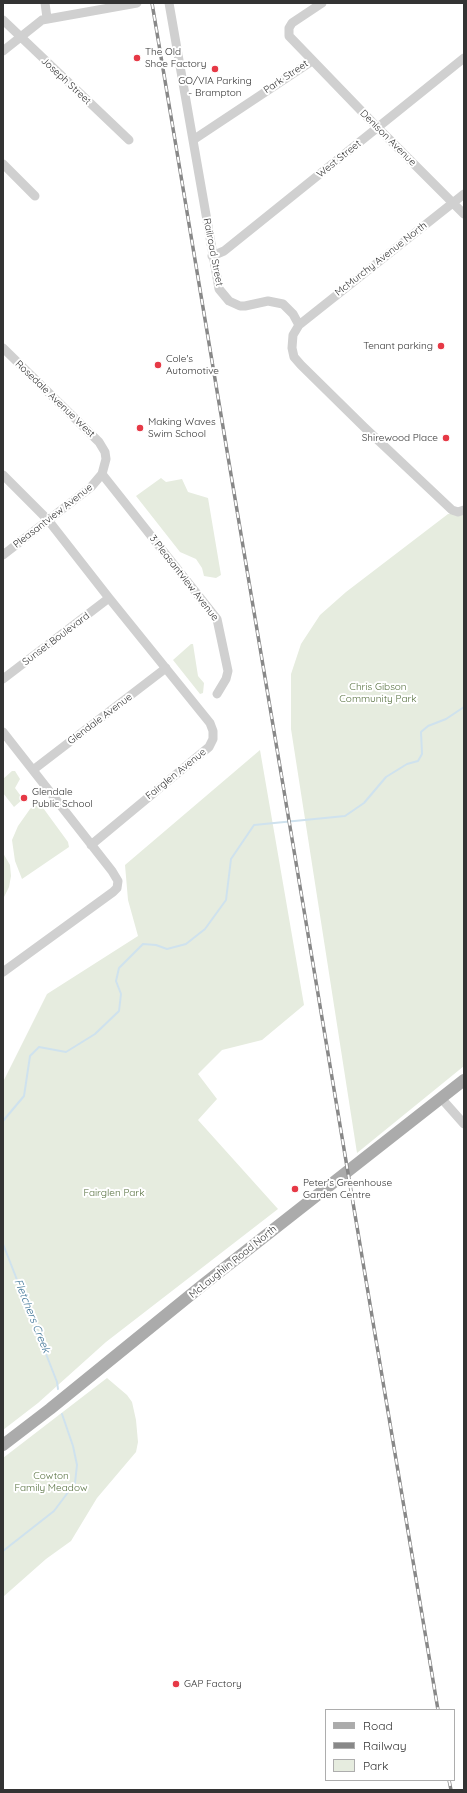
<!DOCTYPE html>
<style>
body{margin:0}
#map{position:relative;width:467px;height:1793px;overflow:hidden;background:#fff;font-family:Quicksand,sans-serif}
canvas{display:block}
.frame{position:absolute;inset:0;border:4px solid #333;pointer-events:none}
.legend{position:absolute;left:325px;top:1709px;width:130px;height:72px;box-sizing:border-box;background:#fff;border:1px solid #adadad;margin:0;padding:5px 7px;list-style:none;font-size:12px;color:#333}
.legend li{display:flex;align-items:center;gap:8px;height:20px}
.legend b{width:20px;border:1px solid #adadad}
</style>
<div id="map">
<canvas width="467" height="1793"></canvas>
<div class="frame"></div>
<ul class="legend">
<li><b style="height:5px;background:#ababab"></b>Road</li>
<li><b style="height:5px;background:#888"></b>Railway</li>
<li><b style="height:11px;background:#e6ecdf"></b>Park</li>
</ul>
</div>
<script>
const g = document.querySelector('canvas').getContext('2d');
g.lineJoin = 'round';
function fill(path, color) {
  g.fillStyle = color;
  g.fill(path, 'evenodd');
}
function toPath(rows) {
  const path = new Path2D();
  for (const r of rows) {
    path.moveTo(r[0], r[1]);
    for (let i = 2; i < r.length; i += 2) path.lineTo(r[i], r[i + 1]);
  }
  return path;
}
function stroke(path, color, width, dash) {
  g.strokeStyle = color;
  g.lineWidth = width;
  g.lineCap = dash ? 'butt' : 'round';
  g.setLineDash(dash || []);
  g.stroke(path);
}
function label(font, color, halo, rows, align = 'center') {
  g.font = font + ' Quicksand,sans-serif';
  g.lineWidth = 4;
  g.setLineDash([]);
  g.textBaseline = 'middle';
  g.strokeStyle = halo;
  g.fillStyle = color;
  for (const [text, x, y, turn = 0] of rows) {
    g.save();
    g.translate(x, y);
    g.rotate((+turn || 0) * Math.PI / 180);
    g.textAlign = isNaN(turn) ? turn : align;
    if (halo) g.strokeText(text, 0, 0);
    g.fillText(text, 0, 0);
    g.restore();
  }
}
fill(toPath([
 [161,478,166,482,182,479,188,492,208,498,221,575,216,578,204,576,202,568,196,559,180,552,136,496],
 [448,514,464,514,464,1066,357,1153,291,729,291,674,301,644,320,615,346,592],
 [191,644,193,644,198,676,204,683,203,693,200,694,173,660],
 [260,750,304,1005,262,1040,222,1050,198,1074,217,1099,198,1120,278,1209,106,1342,38,1403,3,1430,3,1082,47,994,138,936,128,900,125,865],
 [12,771,15,771,20,779,15,788,23,799,14,807,3,793,3,779],
 [38,801,68,842,69,847,22,879,15,861,12,840,18,826,30,809],
 [3,853,10,865,11,876,9,887,3,899],
 [107,1378,127,1395,132,1402,136,1420,138,1442,136,1452,97,1498,71,1541,46,1559,3,1597,3,1458]
]), '#e6ecdf');
stroke(toPath([
 [3,1121,24,1096,30,1056,39,1047,66,1052,95,1034,119,1011,121,994,116,981,119,968,143,944,156,945,167,949,186,944,205,929,226,900,231,859,254,825,345,816,364,803,386,777,407,764,418,761,422,754,421,732,428,726,446,719,464,707],
 [3,1244,57,1382,58,1389],
 [3,1551,54,1511,75,1483,77,1465,73,1446,62,1414]
]), '#cfe2ee', 2);
stroke(toPath([
 [45,3,47,18],
 [169,3,219,289,229,301,240,306,245,306,268,301,283,304,293,314,299,325],
 [322,3,292,23,289,28,289,36,373,123,464,214],
 [3,20,129,140],
 [3,51,42,20,137,3],
 [193,140,312,61],
 [3,164,35,196],
 [464,194,299,325,293,335,292,348,294,357,301,365,364,427,452,510,458,512,464,510],
 [212,256,224,251,464,58],
 [3,348,99,442,105,452,106,459,102,474,91,487,3,555],
 [102,474,217,619,228,671,226,679,217,694],
 [3,475,48,520,109,598,210,723,213,731,213,739,209,747,91,845],
 [3,679,109,598],
 [3,732,112,871,118,881,117,888,113,892,3,972],
 [33,770,166,668],
 [441,1098,464,1124]
]), '#d0d0d0', 9);
stroke(toPath([
 [3,1445,50,1409,204,1284,464,1080]
]), '#ababab', 12);
const rail = toPath([
 [152,3,438,1710],
 [449,1780,451,1790]
]);
stroke(rail, '#888', 3.5);
stroke(rail, '#fff', 2, [6]);
for (const [x, y, r, color] of [
 [137,58,4,"#e63946"],
 [215,69,4,"#e63946"],
 [441,346,4,"#e63946"],
 [158,365,4,"#e63946"],
 [140,428,4,"#e63946"],
 [446,438,4,"#e63946"],
 [24,798,4,"#e63946"],
 [295,1189,4,"#e63946"],
 [176,1684,4,"#e63946"]
]) {
  const dot = new Path2D();
  dot.arc(x, y, r, 0, 2 * Math.PI);
  g.fillStyle = color;
  g.fill(dot);
  stroke(dot, '#fff', 1.5);
}
label('10px', '#333', '#fff', [
 ["The Old",145,52],
 ["Shoe Factory",145,64],
 ["GO/VIA Parking",215,81,"center"],
 ["- Brampton",215,93,"center"],
 ["Tenant parking",433,346,"right"],
 ["Cole's",166,359],
 ["Automotive",166,371],
 ["Making Waves",148,422],
 ["Swim School",148,434],
 ["Shirewood Place",438,438,"right"],
 ["Glendale",32,792],
 ["Public School",32,804],
 ["Peter's Greenhouse",303,1183],
 ["Garden Centre",303,1195],
 ["GAP Factory",184,1684]
], 'left');
label('10px', '#333', '#fff', [
 ["Park Street",286,77,-34],
 ["Joseph Street",66,81,43],
 ["Denison Avenue",388,138,45],
 ["West Street",339,159,-39],
 ["Railroad Street",213,252,79],
 ["McMurchy Avenue North",381,259,-38],
 ["Rosedale Avenue West",55,399,44],
 ["Pleasantview Avenue",53,516,-38],
 ["3 Pleasantview Avenue",184,578,52],
 ["Sunset Boulevard",56,639,-37],
 ["Glendale Avenue",100,719,-37],
 ["Fairglen Avenue",176,774,-39],
 ["McLaughlin Road North",233,1262,-39]
]);
label('10px', '#56703f', '#fff', [
 ["Chris Gibson",378,687],
 ["Community Park",378,699],
 ["Fairglen Park",114,1193],
 ["Cowton",51,1476],
 ["Family Meadow",51,1488]
]);
label('italic 11px', '#3f7597', '#fff', [
 ["Fletchers Creek",32,1316,68]
]);
</script>
